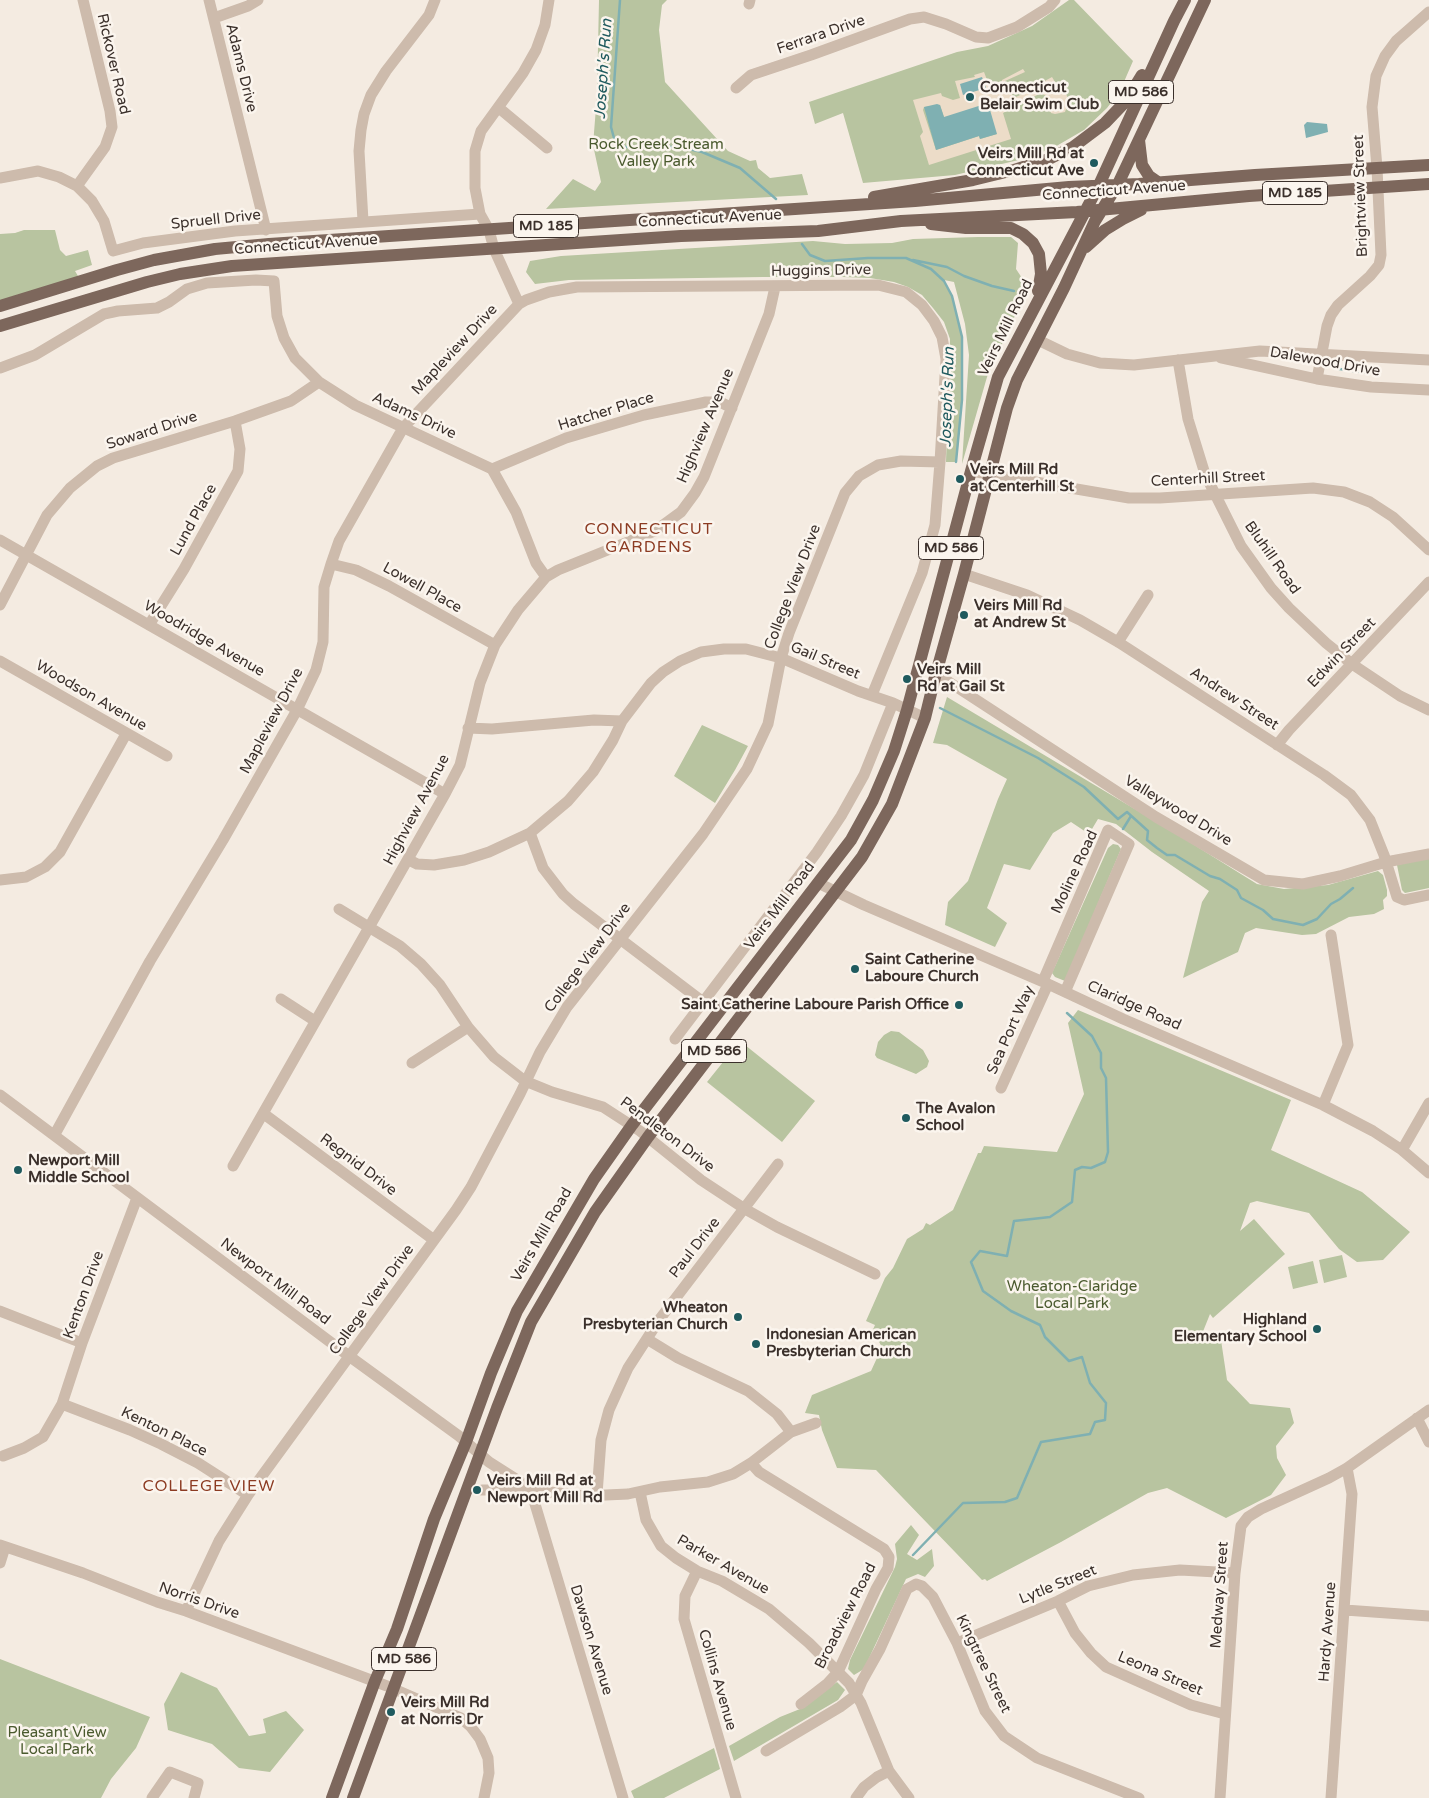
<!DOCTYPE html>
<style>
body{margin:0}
canvas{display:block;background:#f4ebe1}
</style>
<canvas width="1429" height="1798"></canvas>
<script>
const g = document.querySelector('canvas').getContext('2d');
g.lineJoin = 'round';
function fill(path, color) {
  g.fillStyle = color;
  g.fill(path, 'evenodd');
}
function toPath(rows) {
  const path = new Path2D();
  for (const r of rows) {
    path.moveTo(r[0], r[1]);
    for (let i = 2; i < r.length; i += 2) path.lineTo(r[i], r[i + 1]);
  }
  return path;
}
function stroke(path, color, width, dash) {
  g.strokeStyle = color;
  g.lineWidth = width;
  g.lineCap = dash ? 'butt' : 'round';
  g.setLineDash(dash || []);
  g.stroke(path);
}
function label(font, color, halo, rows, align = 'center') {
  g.font = font + ' "Varela Round",sans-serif';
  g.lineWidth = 5;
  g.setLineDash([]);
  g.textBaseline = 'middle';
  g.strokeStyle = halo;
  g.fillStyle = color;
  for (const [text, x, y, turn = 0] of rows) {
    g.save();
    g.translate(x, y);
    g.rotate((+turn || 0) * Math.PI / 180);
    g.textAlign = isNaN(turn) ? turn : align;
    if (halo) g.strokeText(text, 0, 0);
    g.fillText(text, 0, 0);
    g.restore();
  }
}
fill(toPath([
 [599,0,667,0,662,5,659,30,665,82,728,151,750,161,756,160,758,168,770,178,802,174,808,195,546,209,573,179,595,191,601,182,593,145,597,95],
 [1069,0,1074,0,1133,61,1120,91,1107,108,1084,130,1053,148,1023,159,955,175,863,183,843,113,815,124,809,102,957,52,988,46,1032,26],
 [24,230,55,230,60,250,66,256,88,250,92,265,75,271,81,281,0,306,0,234,15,233],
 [978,237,1011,237,1018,243,1016,269,1022,278,1030,283,987,377,962,464,969,355,965,324,954,282,944,280,952,296,962,337,962,400,956,462,946,462,950,339,944,322,933,308,922,295,908,287,894,282,870,278,843,277,763,277,569,280,535,284,526,272,530,261,561,256,813,241,845,244,892,243,913,239],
 [947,697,1175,833,1257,884,1284,889,1328,885,1378,871,1383,875,1387,890,1387,896,1383,900,1384,909,1374,914,1349,917,1316,934,1302,935,1256,928,1245,933,1238,952,1183,978,1202,902,1209,891,1152,852,1116,824,1098,819,1089,834,1071,822,1053,833,1030,870,1004,864,987,908,1007,923,995,947,945,925,948,902,968,881,998,799,1007,779,947,745,933,743],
 [702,725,748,746,735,770,715,803,674,776],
 [1113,844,1118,845,1121,849,1065,981,1055,977,1052,973,1108,848],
 [1429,858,1429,888,1405,893,1402,890,1397,865],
 [1078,1010,1291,1100,1271,1150,1362,1192,1410,1232,1383,1260,1357,1262,1339,1249,1309,1213,1257,1201,1250,1203,1240,1231,1254,1219,1285,1254,1213,1318,1210,1314,1200,1339,1218,1332,1221,1340,1227,1380,1250,1404,1290,1408,1294,1423,1276,1446,1277,1458,1286,1475,1271,1495,1226,1518,1167,1488,1148,1493,1061,1542,987,1581,985,1579,982,1580,876,1470,837,1468,822,1430,819,1415,805,1413,812,1395,871,1371,882,1347,875,1335,871,1334,875,1325,866,1321,885,1278,893,1268,907,1239,923,1229,926,1223,930,1225,953,1210,978,1153,981,1153,984,1146,1057,1152,1084,1094,1068,1023],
 [891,1031,899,1032,923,1050,929,1061,927,1067,916,1074,877,1058,875,1055,878,1042,884,1035],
 [740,1041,815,1101,782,1142,707,1082],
 [1342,1255,1347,1277,1324,1283,1319,1260],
 [1313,1261,1318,1283,1293,1289,1288,1267],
 [911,1525,919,1535,907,1554,917,1560,932,1549,934,1566,925,1577,918,1574,906,1579,864,1669,854,1675,848,1669,850,1660,895,1567,897,1559,895,1544],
 [0,1659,150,1717,136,1748,111,1779,101,1798,0,1798],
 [181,1672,217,1688,249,1736,266,1733,263,1719,286,1711,304,1730,270,1772,239,1768,212,1744,168,1730,164,1704],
 [837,1682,845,1690,838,1700,734,1761,729,1746,780,1717,800,1709],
 [714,1748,720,1769,664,1798,634,1798,631,1791]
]), '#b8c4a0');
fill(toPath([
 [1023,69,1025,72,1005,81,1014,98,1043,84,1043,82,1052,77,1060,90,1065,88,1066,94,1069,100,1065,112,1055,114,1051,113,1046,96,1041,93,1003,113,1011,139,929,165,920,136,923,132,913,100,941,93,942,96,953,100,960,98,955,81,975,77,974,75,984,72,992,93,1000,89,1002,80],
 [940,105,944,117,997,134,980,139,979,136,936,150,923,110,924,107]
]), '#ecdcc8');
fill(toPath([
 [982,77,986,88,963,95,960,84],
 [988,103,997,134,980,139,979,136,936,150,924,107,937,104,940,105,944,117],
 [1307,122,1327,124,1328,132,1306,138,1304,125]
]), '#7fb0b2');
stroke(toPath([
 [620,0,611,127,614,138,623,147,680,147,702,152,740,168,776,199],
 [802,244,810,255,825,261,868,258,906,258,931,269,944,281,952,296,962,337,962,400,956,462],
 [913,260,947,267,964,276,992,286,1014,291],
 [1333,368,1367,373],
 [940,708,1038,758,1084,787,1118,819,1127,812,1148,831,1147,840,1157,848,1167,855,1175,855,1210,876,1220,879,1237,890,1241,898,1263,910,1273,919,1303,925,1317,919,1331,904,1340,899,1353,888],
 [1123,829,1131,816],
 [913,1555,963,1503,1005,1502,1017,1498,1041,1442,1090,1434,1095,1422,1105,1420,1106,1403,1090,1383,1082,1357,1069,1361,1045,1337,1040,1325,1011,1311,983,1291,971,1262,980,1251,1007,1256,1014,1221,1050,1217,1072,1202,1075,1170,1082,1167,1091,1168,1105,1162,1108,1152,1106,1078,1101,1068,1101,1053,1092,1036,1067,1013]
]), '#7fb0b2', 2.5);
stroke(toPath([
 [209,0,266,230],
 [749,4,750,0],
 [214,18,248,6,258,0],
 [736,88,751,75,811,55,910,19,924,17,946,24,976,37,988,38,1017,27,1049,7,1055,0],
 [499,108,547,148],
 [0,178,38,171,59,177,77,186,92,201,104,221,113,251,143,243,235,231,480,214],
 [77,186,105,147,112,127,110,111,83,0],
 [363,221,359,151,361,130,364,114,371,95,386,71,429,15,435,0],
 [519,304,494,249,489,230,480,214,475,188,475,151,481,131,523,73,536,50,545,25,549,0],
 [1038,340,1067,354,1100,363,1134,365,1260,351,1429,360],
 [1221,358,1317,379,1371,387,1429,390],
 [1178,360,1188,419,1205,474,1241,546,1271,588,1289,608,1326,643,1352,664,1400,696,1429,710],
 [0,368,35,355,104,314,118,311,157,308,169,302,187,289,207,283,256,280,274,281,277,316,284,338,295,358,319,382,355,405,492,469,516,512,536,563,546,577],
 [1317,379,1327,326,1331,315,1338,305,1370,276,1379,265,1381,255,1377,168,1372,107,1376,76,1385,56,1396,41,1429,12],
 [492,469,566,438,644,415,706,402,720,402,732,408],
 [971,471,1129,498,1160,498,1313,488,1344,492,1370,502,1393,517,1429,550],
 [0,540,445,794],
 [331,564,356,570,389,586,495,645],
 [964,574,1027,595,1080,620,1118,642,1324,775,1351,795,1370,820,1384,855,1397,897,1404,900,1429,895],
 [0,605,47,515,70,488,97,466,113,458,235,421,291,401,319,382],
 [149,625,184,569,238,471,240,449,235,421],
 [1118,642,1148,595],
 [0,661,167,756],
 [935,677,949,682,1156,817,1264,880,1303,884,1340,876,1386,862,1429,854],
 [468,728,492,729,594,720,622,721],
 [1277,745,1289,730,1429,582],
 [530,833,543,868,563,894,574,904,703,1002],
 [409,860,417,864,434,865,464,860,489,852,530,833,568,801,593,772,613,740,622,721,651,683,663,672,680,661,701,652,724,649,746,649,781,658,858,691,893,703,925,718],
 [0,880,26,877,45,867,60,852,126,734],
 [818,883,864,905,1048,984,1123,1019,1323,1105,1373,1131,1402,1150,1429,1173],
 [339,909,400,946,421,964,440,985,468,1027,494,1057,525,1081,552,1092,603,1107,640,1131,701,1180,745,1209,777,1227,875,1274],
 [1043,981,1108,830,1129,844,1065,992],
 [281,999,315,1021],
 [675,1039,817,852,841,816,864,775,893,703],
 [412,1063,468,1027],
 [1001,1088,1048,984],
 [0,1095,349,1356,459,1436,489,1462,533,1490],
 [1323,1105,1348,1045,1331,935],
 [264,1114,434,1240],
 [55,1134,150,961,223,840,297,710,316,670,323,642,324,587,331,564,339,541,403,428,519,304,526,300,549,292,577,287,878,285,906,292,922,305,934,321,942,337,946,359,940,462,935,525,922,573,872,695],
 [1402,1150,1429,1103],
 [233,1166,445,794,460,765,480,683,495,645,518,610,546,577,558,570,655,531,681,512,695,493,704,477,769,314,775,287],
 [0,1311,82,1343],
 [647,1339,678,1358,748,1391,777,1414,791,1432],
 [62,1404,130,1430,161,1444,198,1463,248,1495],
 [1417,1418,1429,1442],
 [3,1456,24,1448,43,1437,62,1404,82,1343,137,1198],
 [751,1463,759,1472,884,1549,889,1557,888,1568,876,1589,838,1672,828,1683,801,1704],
 [482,1490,533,1490,584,1496,628,1494,660,1487,708,1482,733,1474,751,1463,791,1432,816,1423],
 [533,1490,535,1504,623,1798],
 [640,1492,646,1520,661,1546,676,1558,697,1571,722,1581,769,1609,809,1643,849,1683,861,1703,889,1771,909,1798],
 [597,1494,601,1440,609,1410,628,1368,659,1320,778,1164],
 [0,1545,83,1573,157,1602,186,1611,387,1686,461,1718,471,1727,480,1739,488,1758,489,1773,484,1798],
 [0,1563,5,1547],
 [697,1571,685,1596,684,1619,736,1798],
 [1058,1601,1075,1633,1091,1653,1106,1667,1191,1705,1225,1714],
 [1345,1610,1429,1616],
 [186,1611,219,1541,248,1495,456,1210,471,1187,520,1094,540,1052,567,1007,703,834,747,769,768,724,781,658,789,633,845,493,859,476,878,465,901,461,940,462],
 [957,1643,1058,1601,1088,1586,1133,1575,1180,1570,1235,1573],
 [766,1751,840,1707,856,1695,862,1681,880,1649,907,1589,916,1584,922,1586,933,1597,957,1643,985,1711,1004,1736,1037,1758,1139,1798],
 [152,1798,170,1772,198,1783,194,1798],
 [856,1798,864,1787,877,1777,889,1771],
 [1220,1798,1235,1573,1241,1526,1248,1517,1261,1509,1329,1478,1347,1468,1429,1410],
 [1331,1798,1352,1494,1347,1468]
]), '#cdbbac', 11);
stroke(toPath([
 [1139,140,1142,165,1149,176,1159,183],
 [874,197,973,180,1014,170,1049,159,1073,147,1105,123,1126,101,1142,75],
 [931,224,966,228,1011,228,1023,234,1033,243,1039,254,1041,274,1038,291],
 [1086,247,1105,230,1123,219,1141,210],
 [0,306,117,270,154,260,215,249,269,244,915,201,1069,187,1139,184,1255,175,1429,165],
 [0,326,147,282,180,274,232,266,681,236,818,231,901,221,1077,212,1249,196,1429,184],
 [332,1798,375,1681,397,1629,434,1519,466,1442,491,1373,517,1311,594,1179,632,1125,851,840,873,800,894,751,907,710,971,471,998,377,1099,185,1174,21,1185,0],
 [353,1798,497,1408,531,1322,595,1212,648,1137,862,857,892,804,925,718,935,677,964,574,1007,408,1017,380,1064,288,1095,221,1118,184,1205,0]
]), '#7d675c', 12);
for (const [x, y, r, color] of [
 [970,97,5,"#1f5a5e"],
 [1094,163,5,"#1f5a5e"],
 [960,479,5,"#1f5a5e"],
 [964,615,5,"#1f5a5e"],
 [907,679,5,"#1f5a5e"],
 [855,969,5,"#1f5a5e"],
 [959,1005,5,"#1f5a5e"],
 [906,1118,5,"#1f5a5e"],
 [18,1170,5,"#1f5a5e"],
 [738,1317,5,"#1f5a5e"],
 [1317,1329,5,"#1f5a5e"],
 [756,1344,5,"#1f5a5e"],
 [477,1490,5,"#1f5a5e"],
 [391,1712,5,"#1f5a5e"]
]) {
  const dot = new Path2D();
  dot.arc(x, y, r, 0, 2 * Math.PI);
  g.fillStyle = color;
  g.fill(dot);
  stroke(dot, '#fbf5ee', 2);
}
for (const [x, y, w] of [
 [1141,92,65],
 [1295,193,65],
 [546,226,65],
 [951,548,65],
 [714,1051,65],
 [404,1659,65]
]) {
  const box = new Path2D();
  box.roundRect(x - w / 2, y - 11.5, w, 23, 4);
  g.fillStyle = '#fbf5ee';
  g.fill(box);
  stroke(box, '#3b302b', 1);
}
label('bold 14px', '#3b302b', null, [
 ["MD 586",1141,92],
 ["MD 185",1295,193],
 ["MD 185",546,226],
 ["MD 586",951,548],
 ["MD 586",714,1051],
 ["MD 586",404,1659]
]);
label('15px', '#3b302b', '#fbf5ee', [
 ["Ferrara Drive",821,35,-19],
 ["Rickover Road",113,64,77],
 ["Adams Drive",241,68,76],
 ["Connecticut Avenue",1114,191,-4],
 ["Brightview Street",1361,196,-92],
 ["Connecticut Avenue",710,219,-3],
 ["Spruell Drive",216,220,-6],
 ["Connecticut Avenue",306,245,-4],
 ["Huggins Drive",821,271,-1],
 ["Veirs Mill Road",1006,328,-64],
 ["Mapleview Drive",455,350,-47],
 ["Dalewood Drive",1325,362,10],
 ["Hatcher Place",606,412,-17],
 ["Adams Drive",414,416,25],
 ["Highview Avenue",706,426,-67],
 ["Soward Drive",152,431,-18],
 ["Centerhill Street",1208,479,-3],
 ["Lund Place",194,520,-61],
 ["Bluhill Road",1272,558,55],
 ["College View Drive",793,587,-69],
 ["Lowell Place",422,588,29],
 ["Woodridge Avenue",204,639,30],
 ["Edwin Street",1342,653,-46],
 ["Gail Street",825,661,23],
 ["Woodson Avenue",91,696,30],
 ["Andrew Street",1234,699,33],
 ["Mapleview Drive",272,721,-62],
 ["Highview Avenue",417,810,-62],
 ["Valleywood Drive",1178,811,31],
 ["Moline Road",1075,872,-65],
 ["Veirs Mill Road",780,906,-53],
 ["College View Drive",588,958,-53],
 ["Claridge Road",1134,1006,24],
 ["Sea Port Way",1011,1030,-66],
 ["Pendleton Drive",667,1135,37],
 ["Regnid Drive",358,1165,37],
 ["Veirs Mill Road",542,1235,-60],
 ["Paul Drive",695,1248,-52],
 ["Newport Mill Road",275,1282,37],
 ["Kenton Drive",84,1295,-70],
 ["College View Drive",372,1300,-54],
 ["Kenton Place",164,1432,26],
 ["Parker Avenue",723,1565,30],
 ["Lytle Street",1058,1585,-22],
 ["Medway Street",1220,1595,-86],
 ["Norris Drive",199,1601,19],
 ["Broadview Road",846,1616,-63],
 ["Hardy Avenue",1328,1632,-86],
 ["Dawson Avenue",591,1640,73],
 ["Kingtree Street",983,1664,64],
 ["Leona Street",1160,1674,23],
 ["Collins Avenue",717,1680,74]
]);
label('bold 15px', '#3b302b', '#fbf5ee', [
 ["Connecticut",980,88],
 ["Belair Swim Club",980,105],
 ["Veirs Mill Rd at",1084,154,"right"],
 ["Connecticut Ave",1084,171,"right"],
 ["Veirs Mill Rd",970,470],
 ["at Centerhill St",970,487],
 ["Veirs Mill Rd",974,606],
 ["at Andrew St",974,623],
 ["Veirs Mill",917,670],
 ["Rd at Gail St",917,687],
 ["Saint Catherine",865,960],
 ["Laboure Church",865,977],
 ["Saint Catherine Laboure Parish Office",949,1005,"right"],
 ["The Avalon",916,1109],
 ["School",916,1126],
 ["Newport Mill",28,1161],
 ["Middle School",28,1178],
 ["Wheaton",728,1308,"right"],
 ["Presbyterian Church",728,1325,"right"],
 ["Highland",1307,1320,"right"],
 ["Elementary School",1307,1337,"right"],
 ["Indonesian American",766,1335],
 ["Presbyterian Church",766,1352],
 ["Veirs Mill Rd at",487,1481],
 ["Newport Mill Rd",487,1498],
 ["Veirs Mill Rd",401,1703],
 ["at Norris Dr",401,1720]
], 'left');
label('15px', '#4a5a2e', '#fbf5ee', [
 ["Rock Creek Stream",656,145],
 ["Valley Park",656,162],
 ["Wheaton-Claridge",1072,1287],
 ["Local Park",1072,1304],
 ["Pleasant View",57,1733],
 ["Local Park",57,1750]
]);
label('italic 16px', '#1f5a5e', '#fbf5ee', [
 ["Joseph's Run",604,69,-86],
 ["Joseph's Run",948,397,-88]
]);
g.letterSpacing = '1px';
label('16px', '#8c3b22', '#fbf5ee', [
 ["CONNECTICUT",649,530],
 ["GARDENS",649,548],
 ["COLLEGE VIEW",209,1487]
]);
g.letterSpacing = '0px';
</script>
